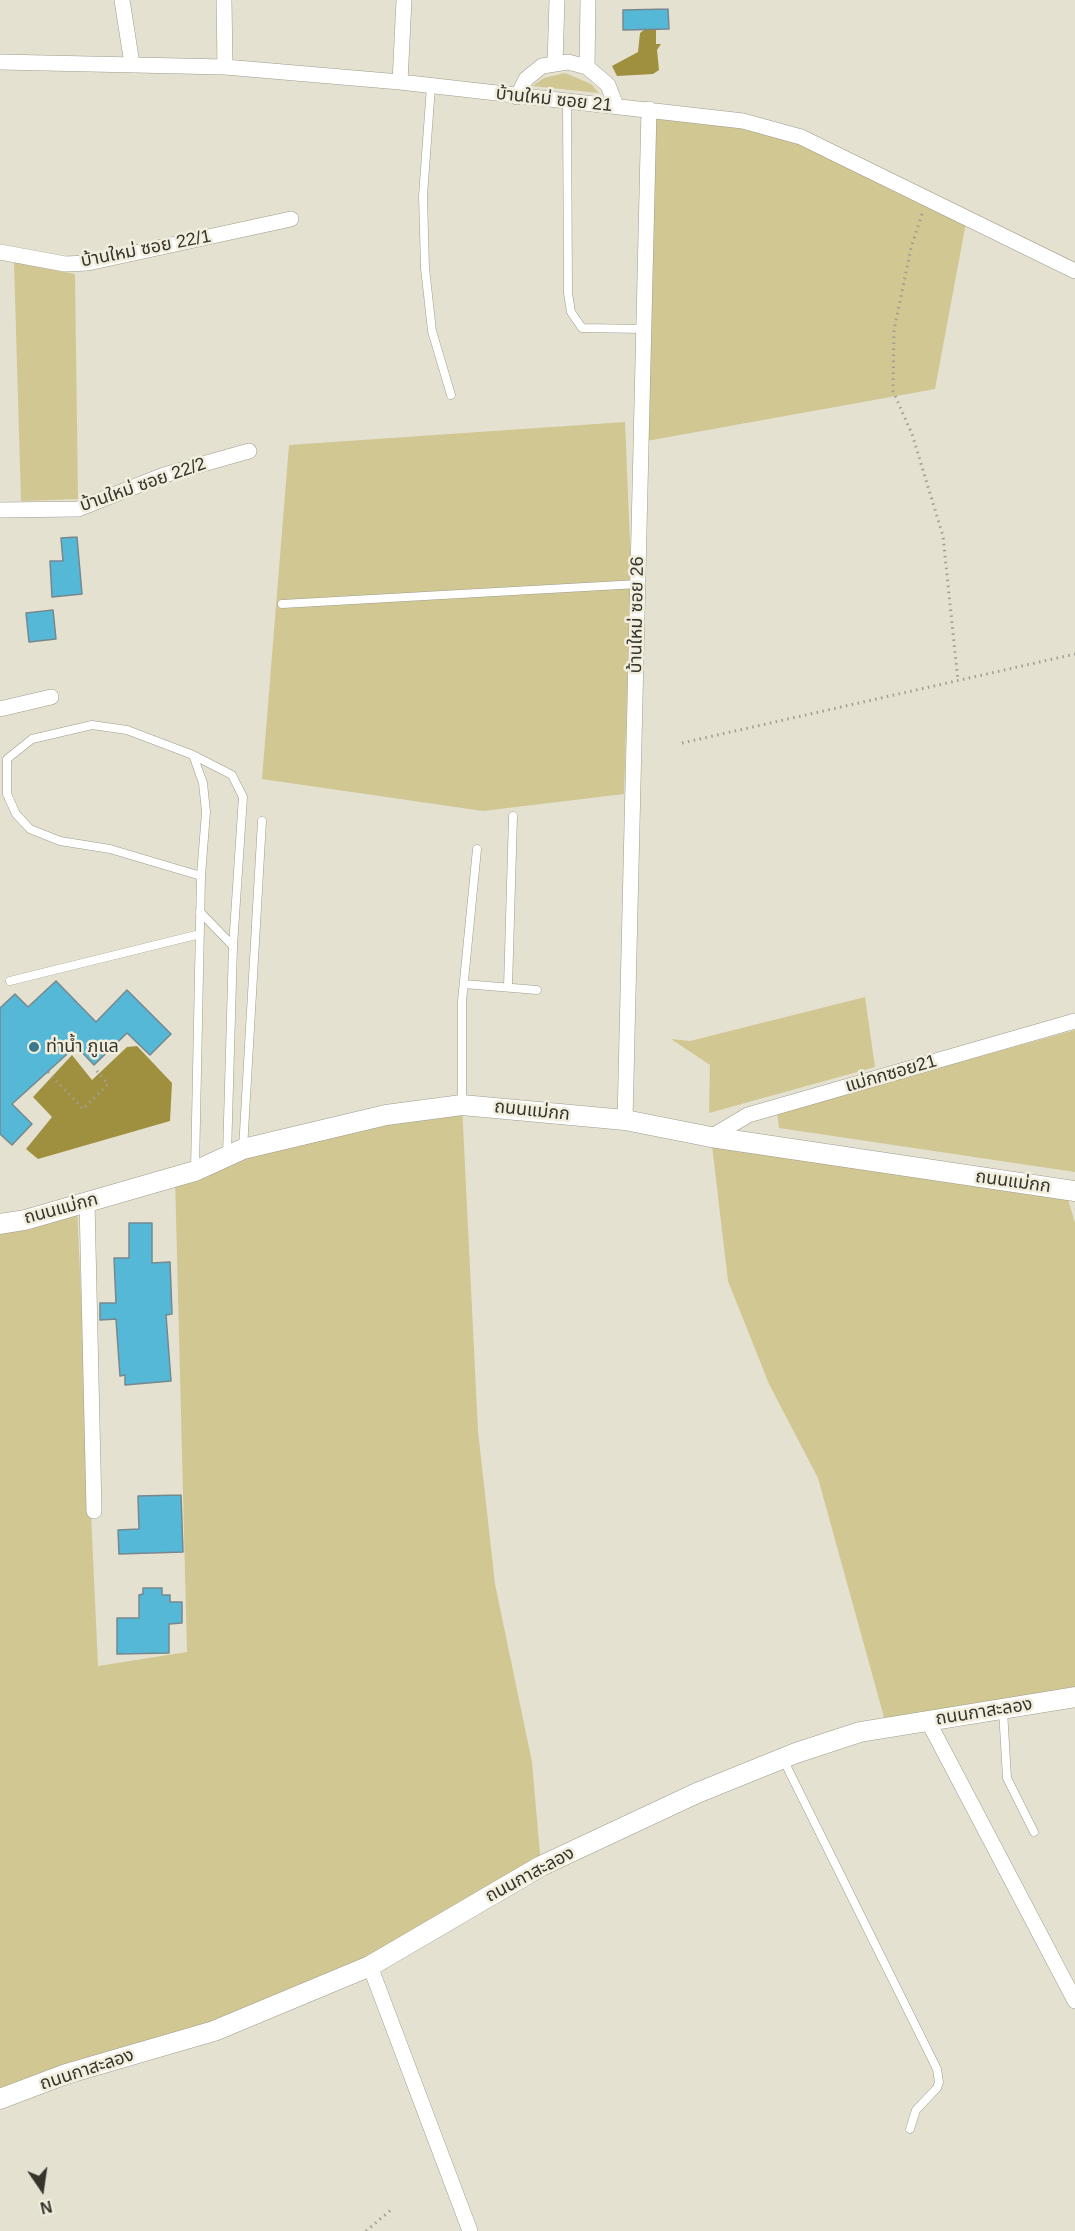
<!DOCTYPE html>
<meta charset="utf-8">
<style>
body{margin:0}
#map{position:relative;width:1075px;height:2231px;overflow:hidden;background:#e4e1d0;font-family:Helvetica,sans-serif}
canvas{display:block}
.north{position:absolute;left:12px;top:2159px;width:60px;height:60px;-webkit-text-stroke:4px #f1eedd;paint-order:stroke;rotate:167deg;font-size:16px;font-weight:700;line-height:24px;text-align:center;color:#35342d}
.north::after{content:'';display:block;margin:auto;width:21px;height:27px;background:#35342d;clip-path:polygon(50% 0,100% 100%,50% 72%,0 100%)}
</style>
<div id="map">
<canvas width="1075" height="2231"></canvas>
<div class="north">N</div>
</div>
<script>
const g = document.querySelector('canvas').getContext('2d');
g.lineJoin = 'round';
function fill(path, color) {
  g.fillStyle = color;
  g.fill(path, 'evenodd');
}
function toPath(rows) {
  const path = new Path2D();
  for (const r of rows) {
    path.moveTo(r[0], r[1]);
    for (let i = 2; i < r.length; i += 2) path.lineTo(r[i], r[i + 1]);
  }
  return path;
}
function stroke(path, color, width, dash) {
  g.strokeStyle = color;
  g.lineWidth = width;
  g.lineCap = dash ? 'butt' : 'round';
  g.setLineDash(dash || []);
  g.stroke(path);
}
function label(font, color, halo, rows, align = 'center') {
  g.font = font + ' Helvetica,"Noto Sans Thai",sans-serif';
  g.lineWidth = 5;
  g.setLineDash([]);
  g.textBaseline = 'middle';
  g.strokeStyle = halo;
  g.fillStyle = color;
  for (const [text, x, y, turn = 0] of rows) {
    g.save();
    g.translate(x, y);
    g.rotate((+turn || 0) * Math.PI / 180);
    g.textAlign = isNaN(turn) ? turn : align;
    if (halo) g.strokeText(text, 0, 0);
    g.fillText(text, 0, 0);
    g.restore();
  }
}
fill(toPath([
 [565,73,591,84,599,93,532,86,544,78],
 [649,109,788,133,967,217,935,389,641,442],
 [14,262,75,274,78,499,21,501],
 [625,422,631,566,624,794,483,811,262,779,289,445],
 [865,997,875,1067,709,1113,710,1065,671,1039,690,1041],
 [1075,1030,1075,1172,779,1128,777,1113],
 [462,1105,478,1431,495,1584,532,1762,541,1866,370,1966,0,2107,0,1223,77,1206,98,1666,187,1652,175,1176],
 [711,1137,1065,1189,1075,1223,1075,1697,887,1728,818,1478,769,1384,728,1281]
]), '#d1c792');
fill(toPath([
 [644,30,656,30,656,44,661,44,657,50,659,70,653,74,617,76,612,66,638,52,640,33],
 [137,1046,172,1083,170,1121,38,1159,26,1149,52,1117,33,1097,72,1055,92,1080,127,1047]
]), '#9f903f');
const building = toPath([
 [668,9,669,29,623,30,623,10,668,9],
 [77,537,82,594,52,597,50,561,63,561,61,538,77,537],
 [53,610,56,639,29,642,26,613,53,610],
 [56,981,96,1022,127,990,171,1034,150,1055,127,1033,94,1065,76,1046,12,1104,32,1124,12,1145,0,1134,0,1008,15,994,28,1007,56,981],
 [129,1223,152,1223,152,1263,170,1262,172,1314,166,1315,171,1381,125,1385,125,1375,120,1376,116,1319,100,1320,100,1303,116,1303,114,1258,129,1258,129,1223],
 [181,1495,183,1552,119,1554,118,1530,139,1529,138,1496,181,1495],
 [143,1588,162,1588,162,1595,170,1595,170,1602,182,1602,182,1623,169,1624,169,1653,117,1654,117,1618,139,1618,139,1595,143,1594,143,1588]
]);
fill(building, '#55b8d7');
stroke(building, '#76888e', 1.5);
const service = toPath([
 [431,86,423,196,425,268,432,331,451,395],
 [567,102,568,293,571,312,582,328,644,329],
 [282,604,638,584],
 [92,725,127,730,193,755,203,783,206,812,201,876,110,849,60,841,30,829,16,814,7,794,7,759,32,739,92,725],
 [193,755,232,775,243,797,233,946],
 [200,912,233,946,227,1155],
 [10,981,200,934],
 [464,984,537,990],
 [508,987,513,816],
 [462,1103,462,1001,477,849],
 [243,1149,262,821],
 [195,1169,201,876],
 [1003,1710,1007,1778,1034,1832],
 [783,1759,937,2069,939,2082,937,2088,916,2110,910,2129]
]);
const minor = toPath([
 [122,0,132,64],
 [224,0,225,67],
 [0,62,225,67,400,82,743,121,801,137,1075,271],
 [555,64,557,0],
 [587,67,588,0],
 [400,82,404,0],
 [517,97,526,79,542,66,568,62,587,67,608,85,616,106],
 [0,252,65,264,88,263,291,219],
 [0,510,78,509,164,475,249,451],
 [0,709,51,697],
 [625,1120,649,109],
 [711,1137,748,1115,1075,1021],
 [87,1202,94,1511],
 [928,1721,1075,2001],
 [370,1966,470,2231]
]);
const tertiary = toPath([
 [0,1224,25,1220,195,1171,243,1149,386,1115,462,1105,625,1120,711,1137,1075,1191],
 [0,2099,66,2074,214,2031,370,1966,541,1866,697,1793,796,1753,860,1732,1075,1697]
]);
stroke(service, '#9f9c8c', 9);
stroke(minor, '#9f9c8c', 16);
stroke(tertiary, '#9f9c8c', 21);
stroke(toPath([
 [922,214,911,248,894,330,893,391,912,434,943,536,958,681],
 [682,743,1075,654],
 [48,1072,83,1109,108,1084,96,1070],
 [366,2231,392,2209]
]), '#a09e91', 3, [1.5, 4.5]);
stroke(service, '#fff', 8);
stroke(minor, '#fff', 15);
stroke(tertiary, '#fff', 20);
for (const [x, y, r, color] of [
 [34,1047,6,"#3a798d"]
]) {
  const dot = new Path2D();
  dot.arc(x, y, r, 0, 2 * Math.PI);
  g.fillStyle = color;
  g.fill(dot);
  stroke(dot, '#f1eedd', 2);
}
label('18px', '#35342d', '#f1eedd', [
 ["บ้านใหม่ ซอย 21",554,100,6],
 ["บ้านใหม่ ซอย 22/1",146,249,-11],
 ["บ้านใหม่ ซอย 22/2",143,485,-19],
 ["บ้านใหม่ ซอย 26",637,615,-89],
 ["แม่กกซอย21",891,1074,-16],
 ["ถนนแม่กก",532,1111,6],
 ["ถนนแม่กก",1013,1182,8],
 ["ถนนแม่กก",61,1209,-15],
 ["ถนนกาสะลอง",984,1712,-9],
 ["ถนนกาสะลอง",530,1875,-28],
 ["ถนนกาสะลอง",87,2070,-18]
]);
label('18px', '#35342d', '#f1eedd', [
 ["ท่าน้ำ ภูแล",46,1047]
], 'left');
</script>
